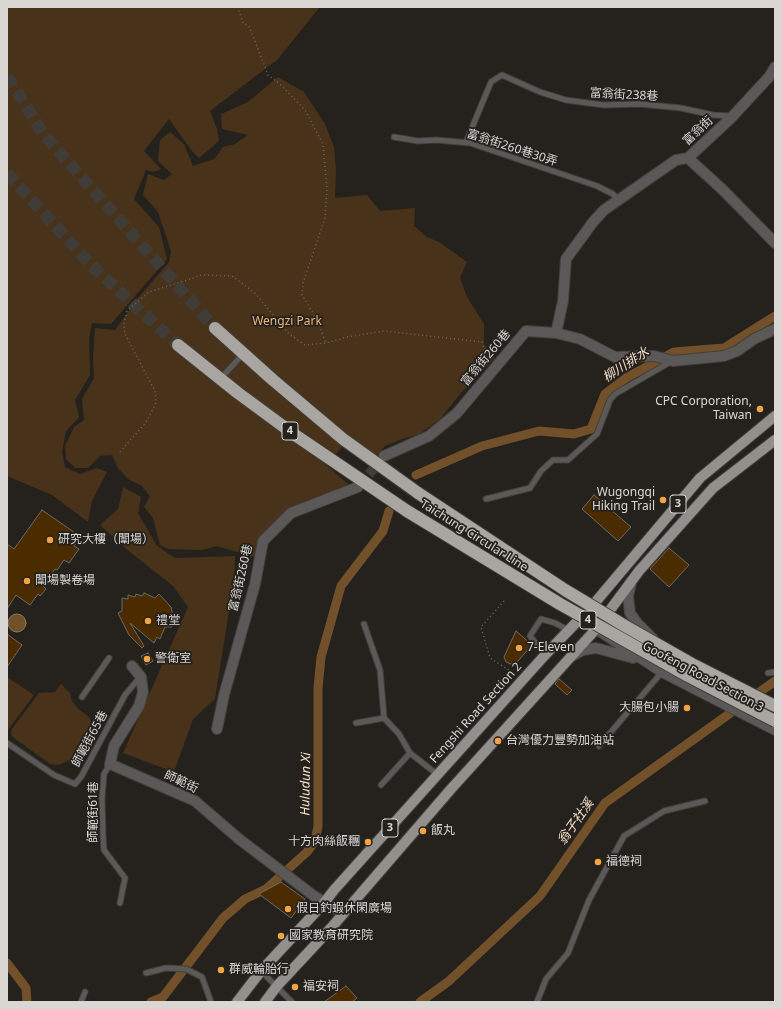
<!DOCTYPE html>
<meta charset="utf-8">
<style>
body{margin:0}
#map{position:relative;width:782px;height:1009px;overflow:hidden;background:#25221e;font-family:"Noto Sans",sans-serif}
canvas{display:block}
.frame{position:absolute;inset:0;border:8px solid #d9d6d4;pointer-events:none}
</style>
<div id="map">
<canvas width="782" height="1009"></canvas>
<div class="frame"></div>
</div>
<script>
const g = document.querySelector('canvas').getContext('2d');
g.lineJoin = 'round';
function fill(path, color) {
  g.fillStyle = color;
  g.fill(path, 'evenodd');
}
function toPath(rows) {
  const path = new Path2D();
  for (const r of rows) {
    if (r.length === 3) {
      path.moveTo(r[0] + r[2], r[1]);
      path.arc(r[0], r[1], r[2], 0, 2 * Math.PI);
      continue;
    }
    path.moveTo(r[0], r[1]);
    for (let i = 2; i < r.length; i += 2) path.lineTo(r[i], r[i + 1]);
  }
  return path;
}
function stroke(path, color, width, dash) {
  g.strokeStyle = color;
  g.lineWidth = width;
  g.lineCap = dash ? 'butt' : 'round';
  g.setLineDash(dash || []);
  g.stroke(path);
}
function label(font, color, halo, rows, align = 'center') {
  g.font = font + ' "Noto Sans","Noto Sans TC",sans-serif';
  g.lineWidth = 3.5;
  g.setLineDash([]);
  g.textBaseline = 'middle';
  g.strokeStyle = halo;
  g.fillStyle = color;
  for (const [text, x, y, turn = 0] of rows) {
    g.save();
    g.translate(x, y);
    g.rotate((+turn || 0) * Math.PI / 180);
    g.textAlign = isNaN(turn) ? turn : align;
    if (halo) g.strokeText(text, 0, 0);
    g.fillText(text, 0, 0);
    g.restore();
  }
}
fill(toPath([
 [7,7,319,8,278,59,210,111,217,129,219,141,199,158,192,151,169,119,144,151,161,169,153,172,146,170,134,199,159,227,167,259,111,324,92,323,89,338,90,375,75,400,79,417,66,431,62,452,65,467,80,474,97,468,107,472,92,501,88,522,52,495,7,476],
 [278,77,304,92,325,124,334,147,336,171,335,198,367,195,380,211,415,208,414,226,427,237,439,242,467,262,460,278,467,297,484,324,484,344,495,358,460,394,440,419,418,435,402,439,385,446,375,457,351,437,326,465,353,488,344,492,327,493,293,507,277,522,257,558,217,546,202,550,169,549,160,545,153,518,144,507,150,496,142,486,128,479,118,468,112,455,100,456,88,468,75,468,66,459,65,446,74,427,84,420,82,399,94,378,93,356,95,328,115,330,139,297,169,262,171,251,158,212,143,195,148,174,164,180,172,174,158,161,160,140,170,132,184,144,193,166,214,159,223,147,235,144,248,135,222,129,221,114,248,102],
 [123,487,141,497,138,513,157,546,175,558,235,556,234,580,215,699,193,719,174,772,123,753,188,607,173,586,130,552,100,525,118,509],
 [7,677,34,695,7,731],
 [61,684,70,693,72,701,78,709,88,716,91,721,91,727,70,760,58,765,50,764,14,738,11,734,12,729,39,693,55,692]
]), '#48321a');
const water = toPath([
 [17,623,9]
]);
fill(water, '#725029');
stroke(water, '#91785c', 1);
stroke(toPath([
 [416,475,482,446,539,431,574,434,591,429,605,394,626,378,674,352,724,348,775,316],
 [7,963,26,988,27,1002],
 [151,1002,163,997,223,918,245,899,266,889,307,852,315,841,318,826,318,688,321,657,341,586,383,531,389,511],
 [420,1002,449,981,540,896,605,803,775,681]
]), '#725029', 9);
const building = toPath([
 [594,495,631,527,618,541,582,509,594,495],
 [42,510,81,537,74,546,79,549,69,563,64,560,57,570,55,569,43,586,46,589,40,596,38,594,30,605,16,595,7,609,7,544,14,549,42,510],
 [669,548,689,565,669,587,650,569,669,548],
 [144,593,155,598,159,594,171,607,173,616,172,627,165,627,160,639,157,637,154,643,130,623,144,646,142,648,129,635,118,613,122,611,122,598,128,599,128,595,135,597,136,594,142,596,144,593],
 [516,631,532,645,518,661,511,664,506,662,504,657,516,631],
 [7,634,22,645,7,667,7,634],
 [148,653,153,661,146,665,141,656,148,653],
 [559,679,572,690,567,695,555,684,559,679],
 [281,882,305,899,291,918,259,894,281,882],
 [346,986,357,998,352,1002,324,1002,346,986]
]);
fill(building, '#4b2b00');
stroke(building, '#6d6a66', 1);
stroke(toPath([
 [359,486,382,459]
]), '#403d39', 10, [10, 5]);
stroke(toPath([
 [7,76,44,135,215,328],
 [7,173,92,266,178,345]
]), '#403d39', 12, [12, 6]);
const service = toPath([
 [394,137,418,141,437,140,470,143,597,186,613,194,618,200],
 [466,142,491,82,502,75,540,92,566,100,604,105,639,104,681,108,713,115,731,116],
 [221,378,243,354],
 [486,499,530,488,541,471,553,460,568,460,597,434,610,400,615,394,672,361],
 [364,624,380,670,384,718,399,734,410,753,438,775],
 [545,655,530,636,541,619,555,623,568,630],
 [768,673,775,672],
 [82,697,109,658],
 [356,723,384,718],
 [7,743,54,775,75,784,81,777,125,695,140,677],
 [599,746,662,672],
 [110,764,104,774,102,798,103,836,104,850,125,878,120,903],
 [381,785,410,753],
 [261,971,292,1002],
 [146,973,166,968,186,969,202,977,211,1002],
 [81,1002,85,992],
 [537,1002,546,979,568,953,589,900,624,836,664,811,705,801]
]);
const minor = toPath([
 [688,158,732,117,769,77,775,67],
 [688,158,723,190,775,243],
 [556,333,563,301,566,259,593,222,604,210,676,160,688,158],
 [384,456,429,436,457,413,526,331,556,333,580,339,615,357,654,356,673,361,724,356,737,351,754,339,775,329],
 [631,583,628,596,630,613,637,623,653,639],
 [601,632,662,672,775,730],
 [572,656,583,650,596,648,633,658],
 [132,666,141,677,143,692,139,706,114,746,110,764,195,801,239,839,314,896,342,913],
 [217,729,224,695,255,584,263,541,291,513,358,487]
]);
const primary = toPath([
 [237,1002,261,971,324,903,334,890,545,655,593,605,700,478,775,416],
 [265,1002,277,986,331,928,451,789,596,629,639,571,713,488,775,440]
]);
const motorway = toPath([
 [215,328,273,380,343,439,418,493],
 [178,345,238,393,295,435,407,511]
]);
stroke(service, '#423f3b', 7);
stroke(minor, '#423f3b', 12);
stroke(primary, '#423f3b', 12);
stroke(motorway, '#423f3b', 14);
stroke(toPath([
 [241,7,239,11,243,23,249,26,268,75,280,84,305,110,323,144,327,189,325,218,303,283,302,295,316,318,326,343],
 [120,452,147,421,156,403,155,391,125,334,124,323,127,311,149,292,202,275,232,276,255,293,288,333,305,345,326,343,347,337,384,331,482,342,488,362],
 [504,601,481,627,490,658,515,674]
]), '#6c6966', 1.5, [1, 3]);
stroke(service, '#5b5957', 5);
stroke(minor, '#5b5957', 10);
stroke(primary, '#938f8c', 10);
stroke(motorway, '#a9a5a1', 12);
const motorwayBridge = toPath([
 [418,493,565,590,625,626,692,664,775,706],
 [407,511,560,604,688,676,775,721]
]);
stroke(motorwayBridge, '#423f3b', 14, []);
stroke(motorwayBridge, '#a9a5a1', 12);
for (const [x, y, r, color] of [
 [760,409,4,"#f4a443"],
 [663,500,4,"#f4a443"],
 [50,540,4,"#f4a443"],
 [27,581,4,"#f4a443"],
 [148,621,4,"#f4a443"],
 [519,648,4,"#f4a443"],
 [147,659,4,"#f4a443"],
 [687,708,4,"#f4a443"],
 [498,741,4,"#f4a443"],
 [423,831,4,"#f4a443"],
 [368,842,4,"#f4a443"],
 [598,862,4,"#f4a443"],
 [288,909,4,"#f4a443"],
 [281,936,4,"#f4a443"],
 [221,970,4,"#f4a443"],
 [295,987,4,"#f4a443"]
]) {
  const dot = new Path2D();
  dot.arc(x, y, r, 0, 2 * Math.PI);
  g.fillStyle = color;
  g.fill(dot);
  stroke(dot, '#25221e', 1.5);
}
for (const [x, y, w] of [
 [290,431,16],
 [678,504,16],
 [588,620,16],
 [390,828,16]
]) {
  const box = new Path2D();
  box.roundRect(x - w / 2, y - 9, w, 18, 3);
  g.fillStyle = '#25221e';
  g.fill(box);
  stroke(box, '#d9d6d4', 1);
}
label('bold 11px', '#d9d6d4', null, [
 ["4",290,431],
 ["3",678,504],
 ["4",588,620],
 ["3",390,828]
]);
label('12px', '#d9d6d4', '#25221e', [
 ["富翁街238巷",624,95,3],
 ["富翁街",698,131,-43],
 ["富翁街260巷30弄",512,148,18],
 ["富翁街260巷",486,358,-50],
 ["Taichung Circular Line",474,536,32],
 ["富翁街260巷",241,578,-77],
 ["Goofeng Road Section 3",703,677,28],
 ["Fengshi Road Section 2",476,713,-48],
 ["師範街65巷",90,739,-62],
 ["師範街",181,782,25],
 ["師範街61巷",94,812,-90]
]);
label('12px', '#edb478', '#25221e', [
 ["Wengzi Park",287,322]
]);
label('12px', '#d9d6d4', '#25221e', [
 ["CPC Corporation,",752,402,"right"],
 ["Taiwan",752,416,"right"],
 ["Wugongqi",655,493,"right"],
 ["Hiking Trail",655,507,"right"],
 ["研究大樓（闈場）",58,540],
 ["闈場製卷場",35,581],
 ["禮堂",156,621],
 ["7-Eleven",527,648],
 ["警衛室",155,659],
 ["大腸包小腸",679,708,"right"],
 ["台灣優力豐勢加油站",506,741],
 ["飯丸",431,831],
 ["十方肉絲飯糰",360,842,"right"],
 ["福德祠",606,862],
 ["假日釣蝦休閑廣場",296,909],
 ["國家教育研究院",289,936],
 ["群威輪胎行",229,970],
 ["福安祠",303,987]
], 'left');
label('italic 13px', '#f7e0c8', '#25221e', [
 ["柳川排水",626,365,-33],
 ["Huludun Xi",306,784,-89],
 ["翁子社溪",576,822,-55]
]);
</script>
